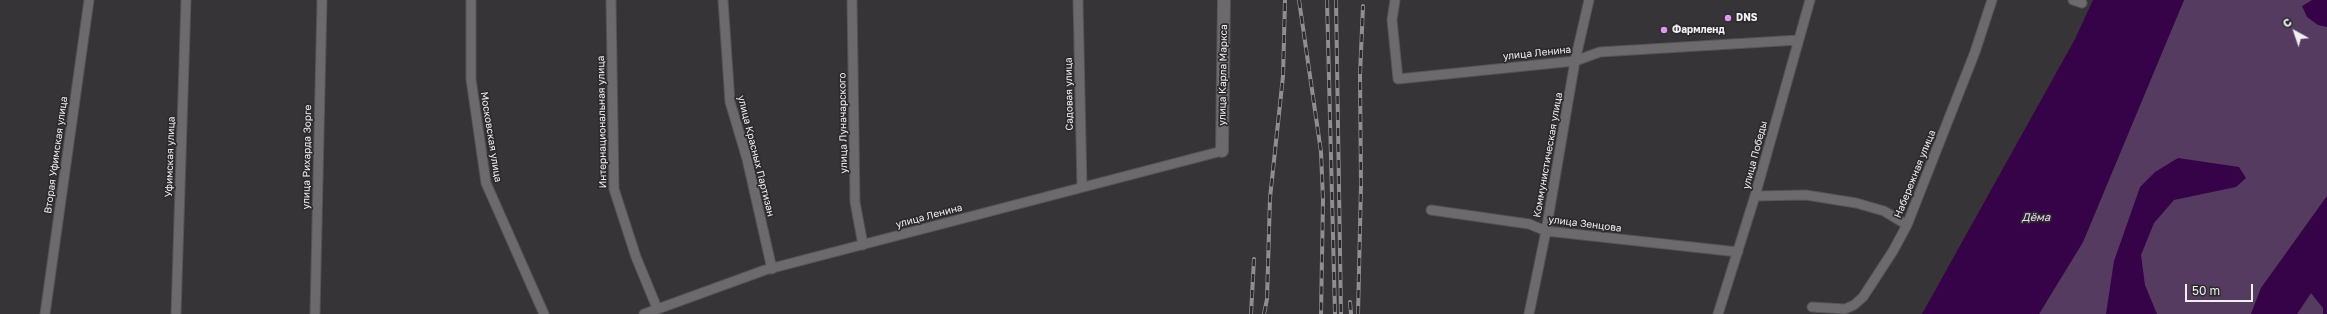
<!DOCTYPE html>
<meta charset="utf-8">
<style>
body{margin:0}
#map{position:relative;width:2327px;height:314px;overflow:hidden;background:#363437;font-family:"Golos Text",sans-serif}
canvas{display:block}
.north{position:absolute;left:2275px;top:12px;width:40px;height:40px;-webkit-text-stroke:3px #2c2a2d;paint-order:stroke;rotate:320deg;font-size:11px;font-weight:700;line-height:16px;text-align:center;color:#f0eff1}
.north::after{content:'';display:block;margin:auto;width:14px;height:18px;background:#f0eff1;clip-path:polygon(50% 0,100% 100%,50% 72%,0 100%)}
.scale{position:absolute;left:2185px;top:284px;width:68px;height:18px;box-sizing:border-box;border:2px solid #f0eff1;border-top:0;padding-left:5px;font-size:12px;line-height:14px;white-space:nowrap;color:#f0eff1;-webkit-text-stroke:3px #2c2a2d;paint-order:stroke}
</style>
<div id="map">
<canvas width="2327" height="314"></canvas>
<div class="north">С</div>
<div class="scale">50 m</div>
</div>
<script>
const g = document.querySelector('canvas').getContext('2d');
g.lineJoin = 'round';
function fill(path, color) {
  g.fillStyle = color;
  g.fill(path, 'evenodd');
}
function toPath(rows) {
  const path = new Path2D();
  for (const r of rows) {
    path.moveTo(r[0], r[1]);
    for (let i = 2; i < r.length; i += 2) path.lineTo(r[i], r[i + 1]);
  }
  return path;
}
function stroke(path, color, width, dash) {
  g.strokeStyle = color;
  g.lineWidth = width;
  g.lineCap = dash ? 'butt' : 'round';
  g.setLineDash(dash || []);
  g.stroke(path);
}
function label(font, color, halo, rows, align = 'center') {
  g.font = font + ' "Golos Text",sans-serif';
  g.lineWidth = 3.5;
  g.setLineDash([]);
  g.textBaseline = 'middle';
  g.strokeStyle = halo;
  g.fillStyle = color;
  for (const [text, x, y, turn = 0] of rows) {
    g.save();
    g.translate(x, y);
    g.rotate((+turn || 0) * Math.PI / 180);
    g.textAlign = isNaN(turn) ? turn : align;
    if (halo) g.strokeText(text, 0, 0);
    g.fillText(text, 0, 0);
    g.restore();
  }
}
fill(toPath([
 [2184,0,2327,0,2327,196,2261,288,2251,314,2039,314,2083,242],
 [2311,293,2323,308,2323,314,2297,314]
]), '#563b61');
fill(toPath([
 [2093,0,2184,0,2083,242,2039,314,1922,314,2075,39],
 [2312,0,2327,0,2327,27,2318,25,2307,17,2302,6],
 [2178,158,2239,167,2246,178,2236,187,2174,200,2154,223,2141,255,2145,285,2157,314,2106,314,2114,261,2140,187,2155,172],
 [2327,196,2327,314,2323,314,2323,308,2311,293,2297,314,2251,314,2261,288]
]), '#370348');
const street = toPath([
 [471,0,471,79,486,183,544,314],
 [611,0,614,189,636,257,657,308],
 [723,0,730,102,747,159,772,269],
 [852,0,855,202,863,245],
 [1078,0,1082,187],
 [1395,0,1392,20,1398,79,1575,61,1600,52,1798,40],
 [2073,0,2082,3],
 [1755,196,1806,195,1856,203,1884,211,1907,225],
 [1431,210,1529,224,1546,231,1738,252],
 [1812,307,1845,309,1854,305,1863,297,1893,251,1907,225,1975,52,1992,0],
 [45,314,89,0],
 [176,314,186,0],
 [315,314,322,0],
 [644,314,765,270,1222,151],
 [1529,314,1546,231,1575,61,1589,0],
 [1718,314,1755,196,1810,0]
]);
const secondary = toPath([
 [1222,151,1224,0]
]);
stroke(street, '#555355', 11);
stroke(secondary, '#555355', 14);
stroke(street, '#6c6a6c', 9);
stroke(secondary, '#6c6a6c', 12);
const rail = toPath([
 [1299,0,1321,152,1323,200,1321,314],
 [1327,0,1335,314],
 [1336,0,1341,314],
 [1350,302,1351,314],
 [1251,314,1254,259],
 [1264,314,1267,299,1270,198,1283,76,1285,0],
 [1358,314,1361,185,1360,75,1363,6]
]);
stroke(rail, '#908e91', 4);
stroke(rail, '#2c2a2d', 2.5, [8]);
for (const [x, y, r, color] of [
 [1728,18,4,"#db99f5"],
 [1664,30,4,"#db99f5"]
]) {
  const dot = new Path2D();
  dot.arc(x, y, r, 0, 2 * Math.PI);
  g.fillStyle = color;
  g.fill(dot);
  stroke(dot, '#2c2a2d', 1.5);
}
label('bold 10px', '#f0eff1', '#2c2a2d', [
 ["DNS",1736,18],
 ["Фармленд",1672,30]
], 'left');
label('10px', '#f0eff1', '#2c2a2d', [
 ["улица Ленина",1537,53,-6],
 ["улица Карла Маркса",1223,75,-89],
 ["Садовая улица",1069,94,-91],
 ["Интернациональная улица",602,122,-91],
 ["улица Луначарского",843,123,-91],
 ["Московская улица",491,137,81],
 ["Вторая Уфимская улица",56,155,-82],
 ["Коммунистическая улица",1548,155,-80],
 ["улица Победы",1755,155,-75],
 ["улица Красных Партизан",756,156,76],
 ["Уфимская улица",170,157,-88],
 ["улица Рихарда Зорге",307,157,-89],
 ["Набережная улица",1915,174,-68],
 ["улица Ленина",929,216,-15],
 ["улица Зенцова",1585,224,7]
]);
label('italic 11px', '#edd2f8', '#2c2a2d', [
 ["Дёма",2036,218]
]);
</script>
